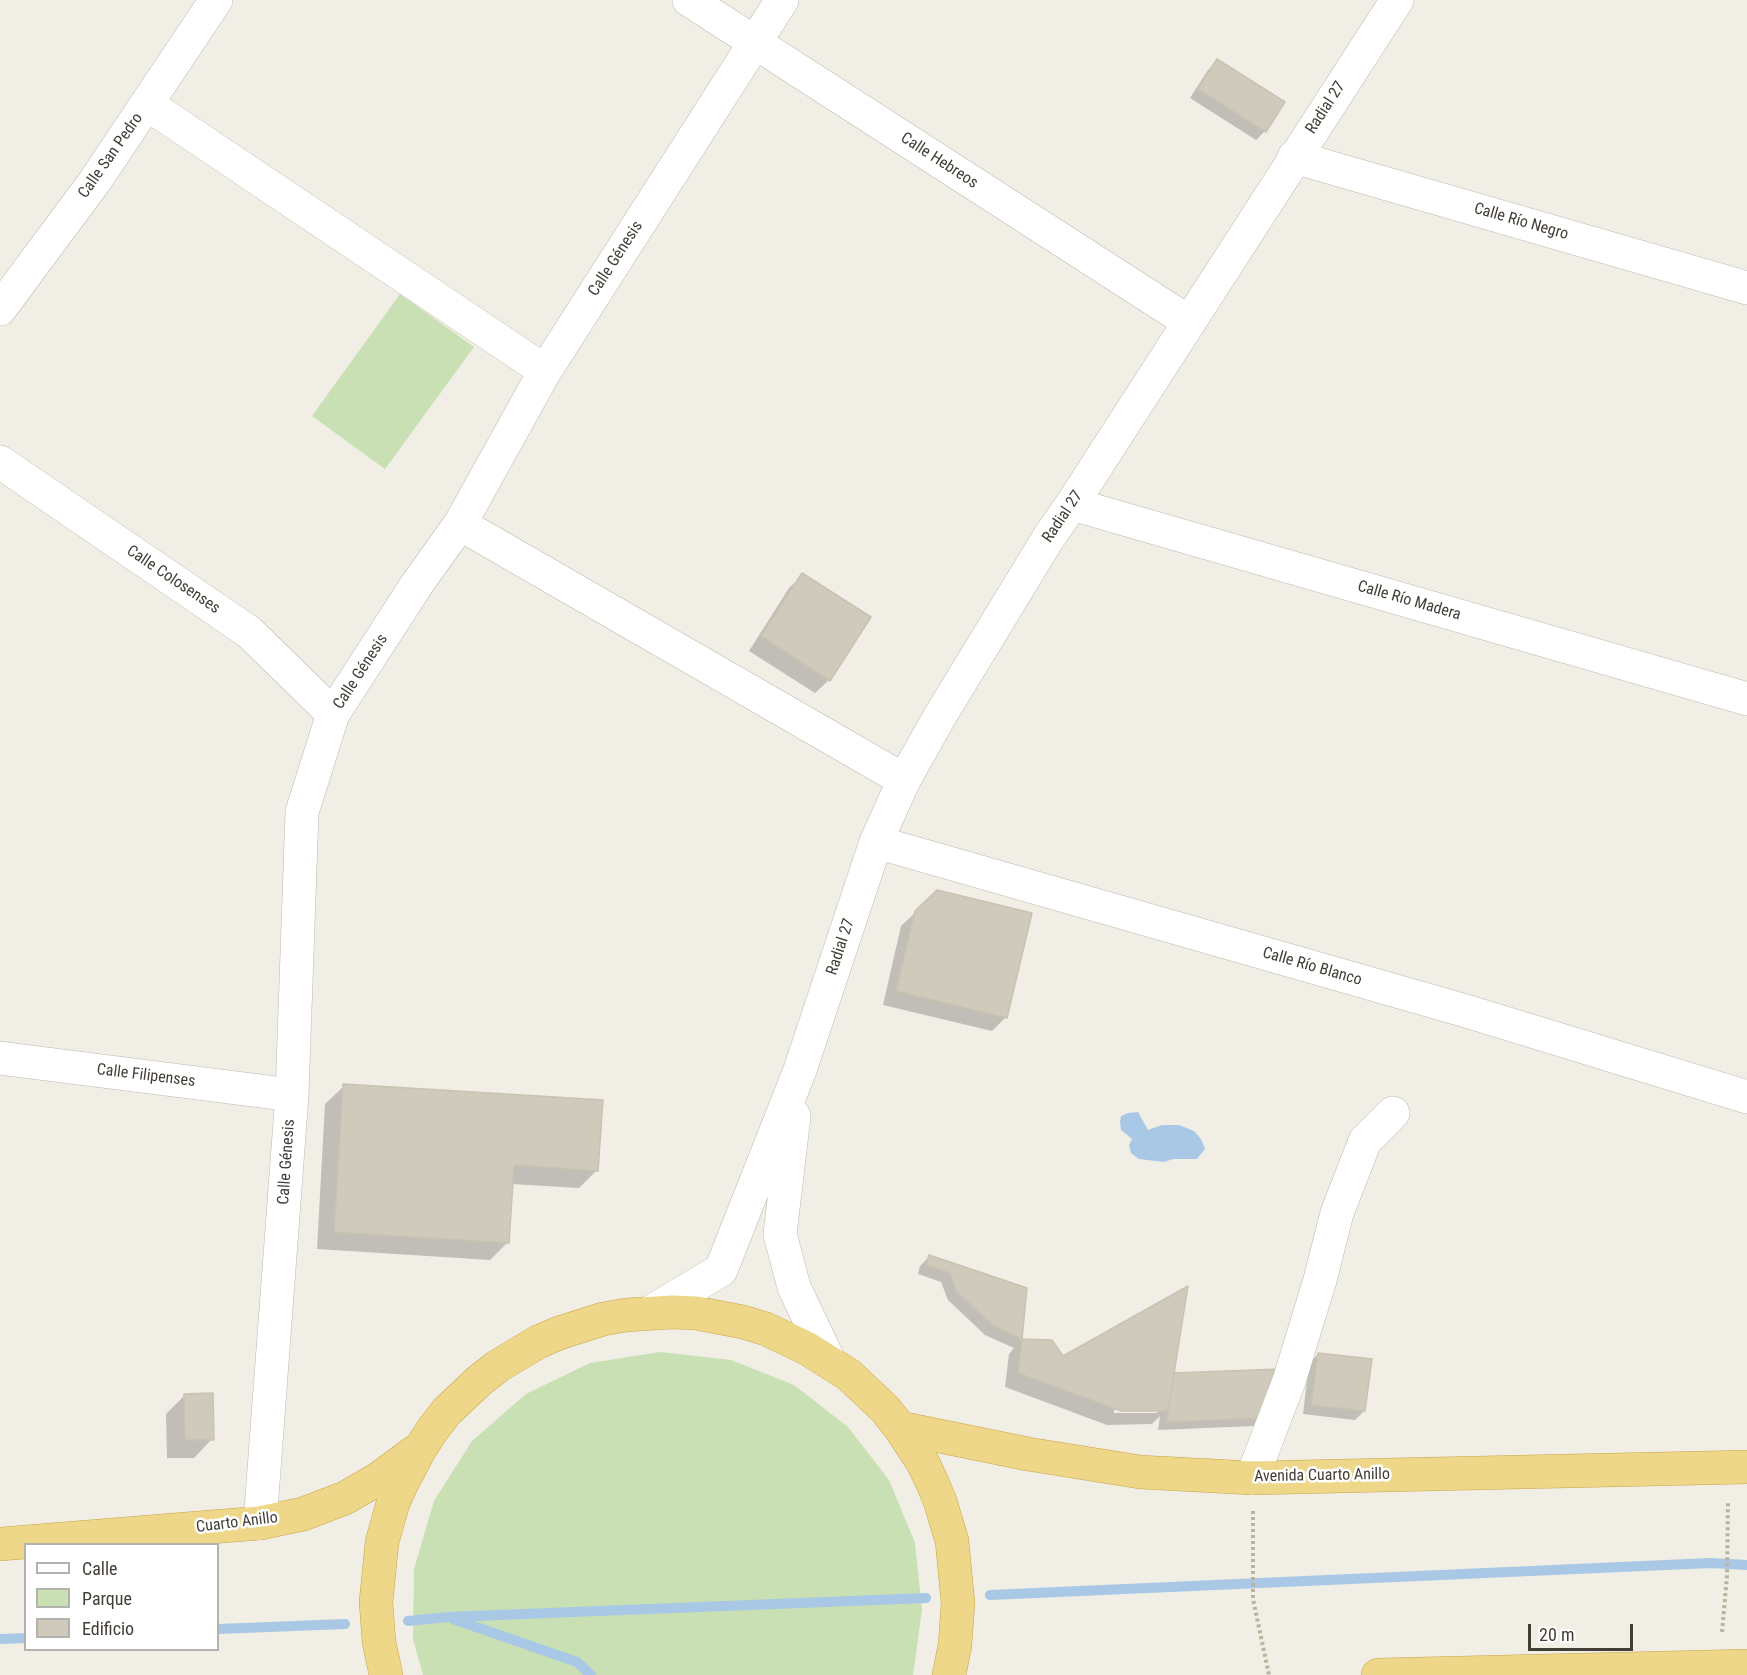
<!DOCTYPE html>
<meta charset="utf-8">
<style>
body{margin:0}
#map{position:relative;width:1747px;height:1675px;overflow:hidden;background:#f0eee5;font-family:"Roboto Condensed",sans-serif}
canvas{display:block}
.legend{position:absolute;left:24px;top:1543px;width:195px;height:108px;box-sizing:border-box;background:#fff;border:2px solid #b3b2af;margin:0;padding:8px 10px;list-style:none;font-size:18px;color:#423e36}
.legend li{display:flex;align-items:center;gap:12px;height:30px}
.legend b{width:30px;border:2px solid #b3b2af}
.scale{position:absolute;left:1528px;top:1624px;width:105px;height:27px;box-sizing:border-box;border:3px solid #423e36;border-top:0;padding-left:8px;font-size:18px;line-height:21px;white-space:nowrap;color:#423e36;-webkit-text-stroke:4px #fff;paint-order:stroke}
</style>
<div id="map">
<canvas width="1747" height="1675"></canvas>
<ul class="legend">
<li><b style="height:8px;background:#fff"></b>Calle</li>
<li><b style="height:16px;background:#c8e0b3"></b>Parque</li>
<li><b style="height:16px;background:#d0cabc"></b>Edificio</li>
</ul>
<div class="scale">20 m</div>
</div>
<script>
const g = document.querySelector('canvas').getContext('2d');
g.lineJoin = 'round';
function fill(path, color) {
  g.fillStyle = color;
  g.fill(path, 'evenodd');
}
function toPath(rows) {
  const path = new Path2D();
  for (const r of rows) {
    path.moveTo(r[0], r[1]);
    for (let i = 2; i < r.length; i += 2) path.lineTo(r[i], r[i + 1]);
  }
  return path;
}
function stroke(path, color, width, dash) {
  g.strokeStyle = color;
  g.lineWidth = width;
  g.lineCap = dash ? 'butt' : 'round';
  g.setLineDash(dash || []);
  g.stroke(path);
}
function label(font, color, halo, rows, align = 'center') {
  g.font = font + ' "Roboto Condensed",sans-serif';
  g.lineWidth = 5;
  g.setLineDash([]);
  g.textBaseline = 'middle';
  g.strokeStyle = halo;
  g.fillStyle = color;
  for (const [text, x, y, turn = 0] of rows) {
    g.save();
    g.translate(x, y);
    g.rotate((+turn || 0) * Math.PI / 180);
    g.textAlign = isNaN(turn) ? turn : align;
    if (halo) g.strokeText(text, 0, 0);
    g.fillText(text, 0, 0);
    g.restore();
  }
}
fill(toPath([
 [400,294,474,347,385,469,312,416],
 [660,1352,731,1360,794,1385,848,1427,889,1480,915,1543,922,1610,913,1675,423,1675,413,1639,414,1569,434,1501,472,1441,526,1394,590,1363]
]), '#c8e0b3');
fill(toPath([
 [1138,1112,1148,1130,1162,1125,1179,1125,1194,1131,1201,1139,1205,1149,1197,1159,1173,1159,1164,1162,1139,1159,1131,1153,1129,1145,1132,1139,1121,1130,1120,1122,1121,1116,1128,1113]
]), '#a8c8e6');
fill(toPath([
 [1217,61,1265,131,1256,140,1190,98,1208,70],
 [803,575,829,680,815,693,749,651,789,588],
 [916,912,1006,1017,992,1031,883,1005,901,926],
 [344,1086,597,1170,579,1188,511,1184,508,1242,490,1260,317,1249,325,1104],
 [929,1257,1026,1290,1020,1340,1051,1341,1063,1358,1171,1378,1274,1406,1254,1426,1158,1430,1160,1416,1152,1424,1107,1425,1005,1387,1009,1354,1014,1348,985,1335,948,1300,941,1282,918,1274,920,1266],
 [1114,1410,1157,1410,1157,1413,1114,1413],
 [1318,1354,1364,1411,1355,1420,1303,1414,1309,1364],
 [184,1396,212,1439,194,1458,167,1458,166,1414]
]), '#0003');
stroke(toPath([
 [990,1595,1711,1563,1747,1565],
 [453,1619,577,1662,591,1675],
 [408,1621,448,1617,926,1598],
 [218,1629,345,1624],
 [0,1639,26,1638]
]), '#a8c8e6', 10);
const building = toPath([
 [1217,59,1285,102,1266,132,1198,89,1217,59],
 [802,573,871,617,830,681,761,636,802,573],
 [937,890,1032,913,1007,1018,896,991,915,911,937,890],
 [343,1084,603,1100,598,1171,514,1165,509,1243,334,1232,343,1084],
 [929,1255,1027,1288,1022,1339,994,1326,956,1291,950,1273,926,1265,929,1255],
 [1188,1286,1168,1411,1121,1411,1018,1373,1022,1339,1052,1340,1063,1356,1188,1286],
 [1318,1353,1372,1359,1365,1411,1311,1405,1318,1353],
 [1281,1369,1264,1418,1166,1422,1174,1373,1281,1369],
 [213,1393,214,1440,185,1440,184,1394,213,1393]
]);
fill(building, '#d0cabc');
stroke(building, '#cac2b0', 1.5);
const minor = toPath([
 [689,0,1189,322],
 [147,104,545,371],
 [1294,157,1747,288],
 [0,462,249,632,333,714],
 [1072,504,1747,699],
 [460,524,904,780],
 [876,842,1466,1011,1747,1097],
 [0,1058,292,1095],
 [1252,1478,1289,1381,1320,1280,1337,1213,1365,1141,1393,1113],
 [260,1523,292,1095,302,812,333,714,417,584,460,524,545,371,782,0]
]);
const tertiary = toPath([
 [0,309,95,181,216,0],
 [794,1116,780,1234,794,1287,829,1361],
 [649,1313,721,1270,800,1070,876,842,904,780,940,716,1049,537,1072,504,1397,0]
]);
const trunk = toPath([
 [900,1428,1028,1454,1140,1472,1252,1478,1747,1467],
 [0,1544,260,1523,303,1514,345,1498,378,1479,416,1451],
 [386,1675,379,1642,376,1602,382,1542,393,1503,401,1485,420,1449,433,1429,447,1411,480,1380,498,1366,538,1342,559,1333,603,1319,626,1315,672,1312,696,1313,743,1322,766,1329,808,1349,849,1375,885,1409,900,1428,923,1463,932,1482,940,1501,952,1541,958,1603,955,1645,949,1675],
 [1378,1675,1747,1666]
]);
stroke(minor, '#bdb9ac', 34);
stroke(tertiary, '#bdb9ac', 34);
stroke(trunk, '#c9a447', 34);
stroke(toPath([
 [1253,1511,1253,1599,1269,1675],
 [1722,1632,1727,1576,1728,1502]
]), '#bab29c', 4, [3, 3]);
stroke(minor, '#fff', 33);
stroke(tertiary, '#fff', 33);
stroke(trunk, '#eed789', 33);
label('16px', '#423e36', '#fff', [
 ["Radial 27",1326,108,-57],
 ["Calle San Pedro",111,156,-55],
 ["Calle Hebreos",939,161,33],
 ["Calle Río Negro",1521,222,16],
 ["Calle Génesis",616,259,-57],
 ["Radial 27",1063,517,-56],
 ["Calle Colosenses",173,580,34],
 ["Calle Río Madera",1409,601,16],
 ["Calle Génesis",361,672,-57],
 ["Radial 27",841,947,-72],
 ["Calle Río Blanco",1312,967,16],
 ["Calle Filipenses",146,1076,7],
 ["Calle Génesis",287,1162,-86],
 ["Avenida Cuarto Anillo",1322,1476,-1],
 ["Cuarto Anillo",237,1523,-7]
]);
</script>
